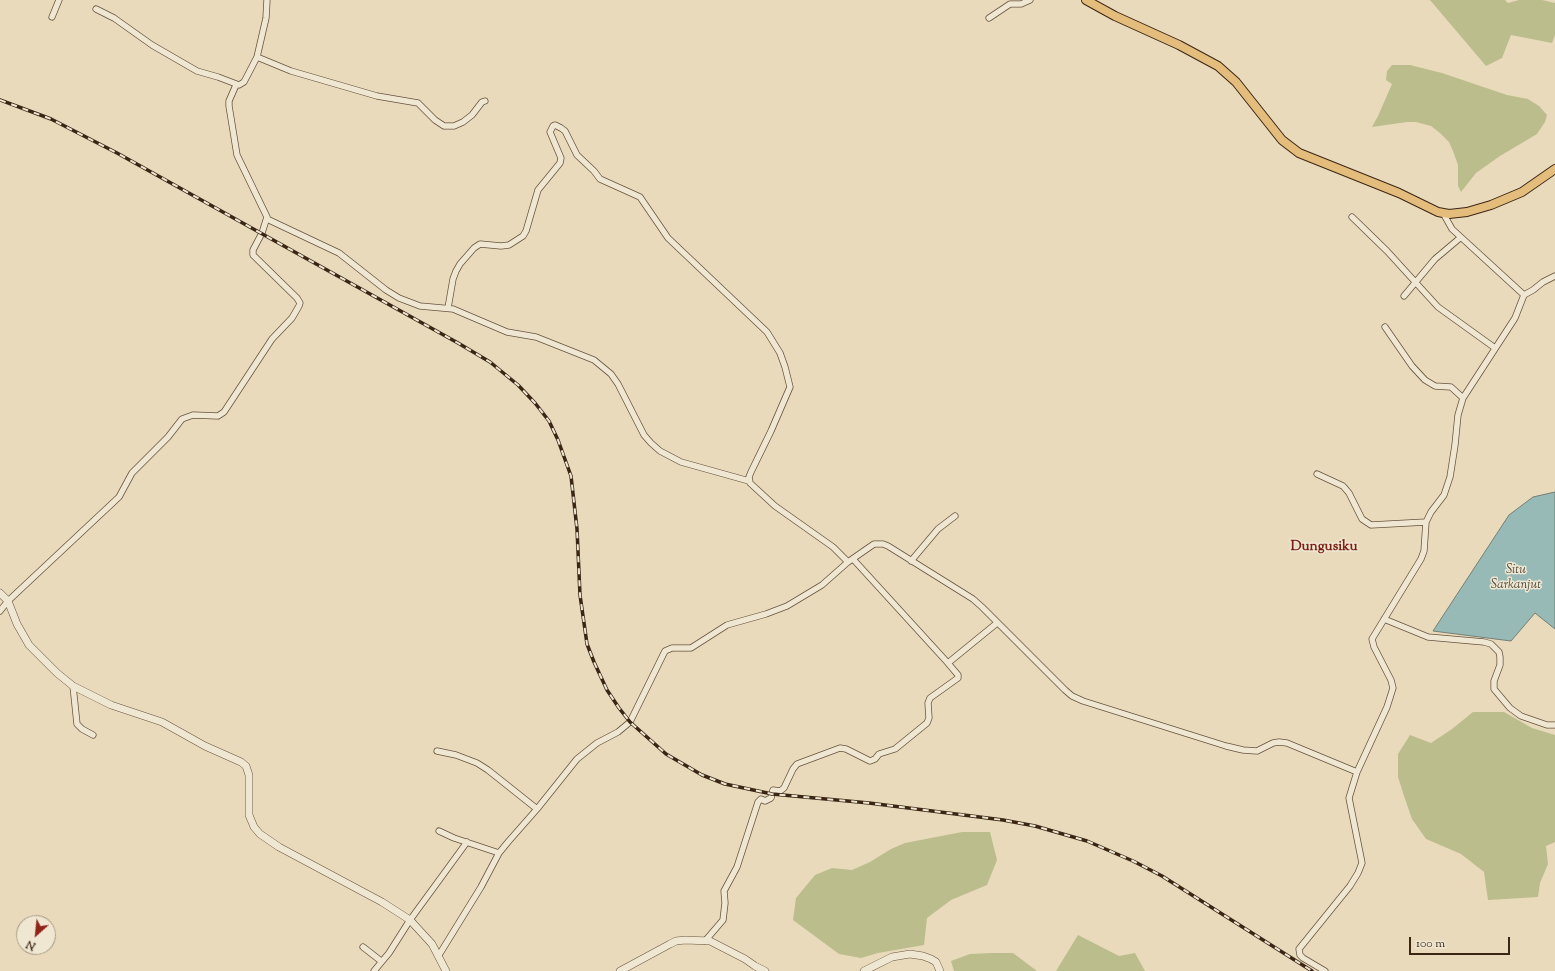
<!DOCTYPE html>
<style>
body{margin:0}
#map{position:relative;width:1555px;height:971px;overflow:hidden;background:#e8daba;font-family:"Sorts Mill Goudy",serif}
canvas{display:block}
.north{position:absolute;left:16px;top:915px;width:40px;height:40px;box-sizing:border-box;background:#f0e7d2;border:1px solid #a89a87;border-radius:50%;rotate:207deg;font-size:11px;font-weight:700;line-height:16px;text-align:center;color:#3b2616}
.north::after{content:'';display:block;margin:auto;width:14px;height:18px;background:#8f2418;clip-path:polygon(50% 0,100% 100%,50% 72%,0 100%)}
.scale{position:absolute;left:1409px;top:937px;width:101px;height:18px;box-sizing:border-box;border:2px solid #3b2616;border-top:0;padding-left:5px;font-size:12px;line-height:14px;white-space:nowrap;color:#3b2616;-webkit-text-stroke:3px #f0e7d2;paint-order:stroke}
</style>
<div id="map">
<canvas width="1555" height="971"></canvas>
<div class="north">N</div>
<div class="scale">100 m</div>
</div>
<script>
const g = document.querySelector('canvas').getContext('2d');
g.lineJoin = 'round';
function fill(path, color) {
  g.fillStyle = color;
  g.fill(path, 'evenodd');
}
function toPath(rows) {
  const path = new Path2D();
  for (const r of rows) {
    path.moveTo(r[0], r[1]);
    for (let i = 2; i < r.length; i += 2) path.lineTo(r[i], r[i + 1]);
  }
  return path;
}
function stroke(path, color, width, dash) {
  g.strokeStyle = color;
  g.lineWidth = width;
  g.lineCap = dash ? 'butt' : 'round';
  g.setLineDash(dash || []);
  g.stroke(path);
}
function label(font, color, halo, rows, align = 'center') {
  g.font = font + ' "Sorts Mill Goudy",serif';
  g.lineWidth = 3;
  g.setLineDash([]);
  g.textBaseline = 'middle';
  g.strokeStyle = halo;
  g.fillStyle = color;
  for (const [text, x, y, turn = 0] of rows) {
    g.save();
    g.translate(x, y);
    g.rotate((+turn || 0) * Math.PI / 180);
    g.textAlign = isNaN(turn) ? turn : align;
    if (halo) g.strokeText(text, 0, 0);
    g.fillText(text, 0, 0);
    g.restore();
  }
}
fill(toPath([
 [1430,0,1505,0,1508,3,1519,0,1542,0,1555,3,1555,35,1552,43,1511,35,1502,58,1486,66],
 [1392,65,1410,65,1442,73,1507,95,1528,99,1539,106,1547,115,1545,122,1537,134,1500,156,1476,173,1461,192,1458,186,1458,165,1453,151,1449,142,1440,133,1431,126,1416,122,1407,122,1372,127,1378,116,1392,84,1386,80,1387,71],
 [1473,712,1504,712,1532,728,1555,735,1555,842,1546,846,1548,864,1540,883,1538,897,1488,900,1484,872,1461,854,1426,839,1412,819,1404,796,1398,777,1398,754,1410,735,1431,743,1452,729],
 [962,832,990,832,997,860,987,885,951,900,927,918,924,945,878,953,861,958,839,954,793,920,796,898,815,875,832,868,852,870,870,862,891,849,905,843],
 [1078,935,1119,956,1135,953,1145,971,1056,971],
 [992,953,1013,953,1037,971,954,971,951,961,970,954]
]), '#bbbe8c');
const water = toPath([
 [1555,492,1555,629,1535,613,1511,641,1433,631,1509,515,1533,497,1555,492]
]);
fill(water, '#98bab6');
stroke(water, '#737f76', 1);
const minor = toPath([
 [96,9,114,18,152,45,197,71,218,77,239,85,244,82,257,57,266,18,267,0],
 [52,17,59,0],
 [989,18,1010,4,1021,4,1030,0],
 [257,57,291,71,377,96,418,103,435,120,444,126,454,126,463,122,472,115,482,102,485,101],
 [1352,217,1387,251,1438,307,1495,348],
 [267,219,339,253,386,290,399,298,420,306,453,309,507,332,536,337,594,360,611,374,618,384,644,435,651,443,660,451,681,462,749,481],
 [1524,295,1533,290,1543,282,1555,276],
 [1404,296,1435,259,1460,238],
 [448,308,453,279,456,271,460,264,474,248,480,244,501,246,509,245,523,236,526,231,538,190,560,163,561,158,550,132,553,126,555,125,561,128,565,131,577,155,594,171,600,179,640,197,668,238,767,332,780,353,785,367,790,387,771,431,751,472,749,477,750,483,775,506,833,547,848,562],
 [1385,327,1412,366,1425,380,1435,386,1451,387,1463,398],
 [1317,474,1343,486,1349,493,1362,519,1371,525,1426,522],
 [911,561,938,529,955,516],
 [0,611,8,601,119,497,132,473,168,437,182,419,193,415,218,416,224,412,272,339,292,318,299,306,300,303,297,298,253,255,253,250,262,233,267,217,237,155,229,106,229,101,236,85],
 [1384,619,1428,637,1484,642,1491,644,1499,652,1500,657,1500,665,1494,681,1494,689,1510,708,1521,716,1547,725,1555,725],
 [948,663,997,623],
 [73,686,77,724,82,729,93,735],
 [437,751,456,755,477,763,488,770,537,809],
 [439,831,454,838,499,853],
 [705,941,723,920,725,903,724,891,737,867,758,802,761,799,765,801,771,798,773,790,780,791,784,788,793,769,797,764,840,748,846,749,870,761,875,759,879,754,895,749,927,723,929,718,928,703,930,698,958,678,958,675,947,662,853,559],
 [363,947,381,961],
 [439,955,481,887,499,853,508,842,537,809,577,759,597,743,618,732,630,722,665,651,672,648,691,648,727,625,766,614,787,606,822,585,848,562,874,544,883,544,888,546,973,599,982,607,1065,690,1072,696,1083,701,1226,746,1243,750,1257,751,1273,743,1279,742,1287,743,1357,772],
 [374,971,389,953,410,920,467,842],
 [1325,971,1303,958,1300,955,1299,949,1350,886,1358,873,1362,863,1349,798,1357,772,1387,707,1393,688,1391,680,1374,647,1372,639,1421,559,1424,551,1426,522,1431,512,1444,495,1450,477,1455,445,1458,415,1463,398,1515,318,1524,295,1452,229,1443,213]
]);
const tertiary = toPath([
 [0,593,8,601,17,624,29,645,57,673,73,686,111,705,162,722,205,746,241,762,246,766,249,775,249,815,254,827,260,834,279,847,382,902,410,920,432,944,446,971],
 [620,971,670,944,676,941,685,940,710,941,745,959,755,966,765,971],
 [864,971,892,957,910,954,923,956,931,959,936,962,940,971]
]);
const primary = toPath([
 [1086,0,1115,16,1179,45,1218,66,1236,82,1282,140,1299,153,1399,193,1438,212,1449,214,1467,212,1491,205,1522,192,1555,169]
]);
stroke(minor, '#66533f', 7);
stroke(tertiary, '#66533f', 8);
stroke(primary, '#3b2616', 10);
stroke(minor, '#f0e7d2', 5.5);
stroke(tertiary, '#f0e7d2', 7);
stroke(primary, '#e4bd7d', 8);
const rail = toPath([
 [0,100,51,119,117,153,458,343,490,362,518,385,535,403,549,421,558,440,571,476,577,529,580,595,587,644,594,662,607,690,619,708,630,722,666,754,702,775,725,784,772,794,869,803,1003,820,1035,826,1087,841,1133,861,1162,876,1312,971]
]);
stroke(rail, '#3b2616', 3.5);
stroke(rail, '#f0e7d2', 2, [6]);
label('italic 13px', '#524b3e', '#f0e7d2', [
 ["Situ",1516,571],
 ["Sarkanjut",1516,586]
]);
label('bold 14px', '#7a1f14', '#f0e7d2', [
 ["Dungusiku",1324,548]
]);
</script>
